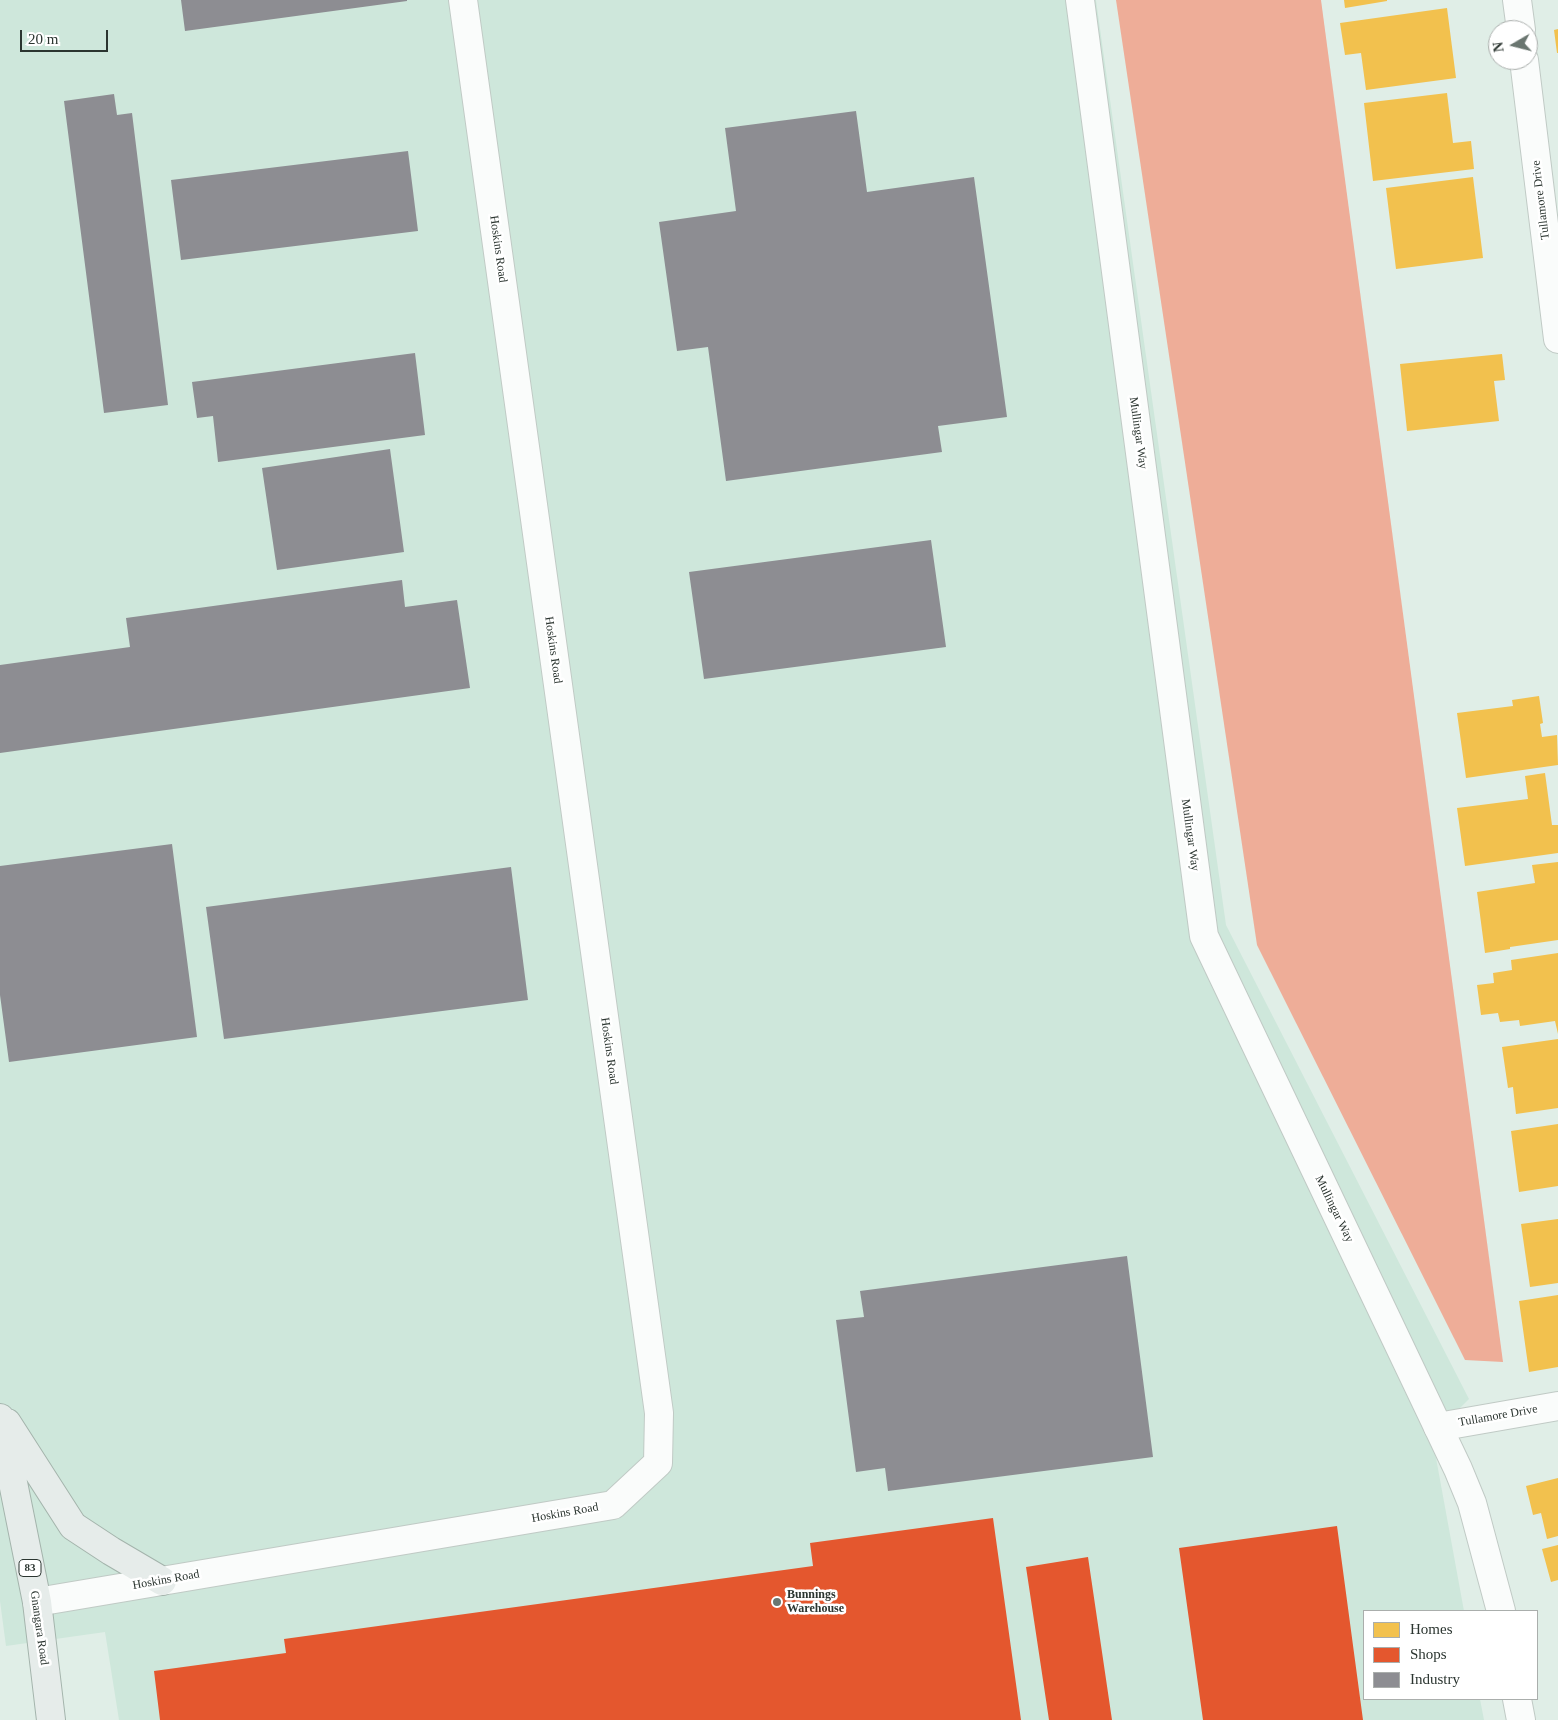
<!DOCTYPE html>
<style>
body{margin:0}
#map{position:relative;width:1558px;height:1720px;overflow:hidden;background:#e0eee7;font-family:Georgia,serif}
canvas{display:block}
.legend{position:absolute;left:1363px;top:1610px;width:175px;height:90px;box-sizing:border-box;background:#fff;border:1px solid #aaaeac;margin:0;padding:6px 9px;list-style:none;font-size:15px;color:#2b3530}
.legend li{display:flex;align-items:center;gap:10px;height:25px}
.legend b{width:25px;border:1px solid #aaaeac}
.north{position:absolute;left:1488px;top:20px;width:50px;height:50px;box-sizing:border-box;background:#fff;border:1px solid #aaaeac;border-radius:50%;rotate:262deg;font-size:14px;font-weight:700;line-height:20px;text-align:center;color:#2b3530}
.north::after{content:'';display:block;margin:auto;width:18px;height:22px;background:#6a7670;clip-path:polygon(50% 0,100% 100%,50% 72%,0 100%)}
.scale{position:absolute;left:20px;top:30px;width:88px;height:22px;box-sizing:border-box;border:2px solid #2b3530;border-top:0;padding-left:6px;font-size:15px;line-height:18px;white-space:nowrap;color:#2b3530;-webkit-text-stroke:4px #fff;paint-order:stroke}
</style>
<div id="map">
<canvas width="1558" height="1720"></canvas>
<ul class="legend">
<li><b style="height:14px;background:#f2c14e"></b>Homes</li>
<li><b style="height:14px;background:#e4572e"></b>Shops</li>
<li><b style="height:14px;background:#8d8d92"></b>Industry</li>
</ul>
<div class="north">N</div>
<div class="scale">20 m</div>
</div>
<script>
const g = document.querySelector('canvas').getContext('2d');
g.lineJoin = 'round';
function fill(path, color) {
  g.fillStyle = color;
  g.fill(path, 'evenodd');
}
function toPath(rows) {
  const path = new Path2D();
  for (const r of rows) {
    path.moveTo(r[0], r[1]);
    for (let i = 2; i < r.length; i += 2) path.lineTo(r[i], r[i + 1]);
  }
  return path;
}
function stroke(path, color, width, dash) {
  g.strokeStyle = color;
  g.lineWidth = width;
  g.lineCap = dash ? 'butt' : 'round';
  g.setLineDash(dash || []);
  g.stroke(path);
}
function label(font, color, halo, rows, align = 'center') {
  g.font = font + ' Georgia,serif';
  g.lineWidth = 5;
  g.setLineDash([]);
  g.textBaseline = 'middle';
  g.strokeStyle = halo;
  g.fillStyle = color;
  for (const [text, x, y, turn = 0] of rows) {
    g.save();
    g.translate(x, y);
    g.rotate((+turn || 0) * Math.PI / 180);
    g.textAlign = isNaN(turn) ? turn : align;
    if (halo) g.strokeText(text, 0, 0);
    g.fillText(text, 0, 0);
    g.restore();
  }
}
fill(toPath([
 [0,0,1096,0,1226,925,1469,1399,1432,1436,1464,1611,1364,1611,1364,1699,1480,1699,1484,1720,119,1720,105,1632,6,1646,0,1601]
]), '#cee7db');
fill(toPath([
 [1116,0,1321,0,1503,1362,1465,1360,1257,945]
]), '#eead98');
fill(toPath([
 [1344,0,1387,0,1387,1,1345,8],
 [1447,8,1456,78,1366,90,1361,53,1345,55,1340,23],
 [1558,29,1558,53,1557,53,1554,30],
 [1447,93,1453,143,1471,141,1474,169,1373,181,1364,103],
 [1473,177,1483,258,1396,269,1386,188],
 [1502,354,1505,380,1494,381,1499,421,1407,431,1400,364],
 [1539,696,1543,723,1540,724,1542,737,1557,735,1558,765,1466,778,1457,713,1513,706,1512,700],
 [1545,773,1552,825,1558,825,1558,853,1465,866,1457,808,1528,799,1525,776],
 [1558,862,1558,940,1510,947,1510,949,1485,953,1477,892,1535,883,1532,865],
 [1558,953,1558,1034,1555,1021,1520,1026,1519,1020,1500,1022,1498,1013,1481,1015,1477,985,1494,983,1493,973,1512,970,1511,960],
 [1558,1039,1558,1108,1516,1114,1513,1087,1508,1088,1502,1047],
 [1558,1124,1558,1186,1519,1192,1511,1131],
 [1558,1219,1558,1283,1530,1287,1521,1224],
 [1558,1295,1558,1367,1529,1372,1519,1301],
 [1558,1478,1558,1536,1547,1539,1541,1513,1533,1515,1526,1486],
 [1558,1545,1558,1580,1551,1582,1542,1549]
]), '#f2c14e');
fill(toPath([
 [993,1518,1021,1720,160,1720,154,1671,286,1653,284,1639,813,1566,810,1543],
 [1337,1526,1363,1720,1203,1720,1179,1548],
 [1088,1557,1112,1720,1049,1720,1026,1567]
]), '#e4572e');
fill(toPath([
 [181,0,407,0,407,1,185,31],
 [114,94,117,115,132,113,168,405,104,413,64,101],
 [856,111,867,192,974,177,1007,417,938,426,942,452,726,481,708,347,677,351,659,222,736,211,725,128],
 [408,151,418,231,181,260,171,180],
 [415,353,425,435,218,462,213,416,197,418,192,382],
 [390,449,404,552,277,570,262,468],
 [931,540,946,647,704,679,689,572],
 [402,580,405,607,457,600,470,688,0,753,0,665,130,647,126,618],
 [172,844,197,1037,9,1062,0,995,0,866],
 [511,867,528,1000,224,1039,206,907],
 [1127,1256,1153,1457,888,1491,885,1468,856,1472,836,1320,864,1317,860,1291]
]), '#8d8d92');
const street = toPath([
 [1517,0,1521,30],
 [1524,60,1558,339],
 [1438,1427,1558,1406],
 [37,1602,613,1505,658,1463,659,1413,463,0]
]);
const secondary = toPath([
 [1080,0,1204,936,1458,1469,1472,1503,1501,1611],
 [1517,1699,1521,1720]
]);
const primary = toPath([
 [0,1418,37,1602,51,1720],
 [7,1423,73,1526,111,1551,162,1581]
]);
stroke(street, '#c0cac5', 30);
stroke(secondary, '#c0cac5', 30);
stroke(primary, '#a4b4ac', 30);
stroke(street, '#fafcfb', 28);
stroke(secondary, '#fafcfb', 28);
stroke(primary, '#e6ecea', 28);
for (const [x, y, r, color] of [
 [777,1602,5,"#6a7670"]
]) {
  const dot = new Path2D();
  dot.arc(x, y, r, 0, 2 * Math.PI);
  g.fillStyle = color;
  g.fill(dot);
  stroke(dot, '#fff', 2);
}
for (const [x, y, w] of [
 [30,1568,22]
]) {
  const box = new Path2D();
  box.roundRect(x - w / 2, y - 8.5, w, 17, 4);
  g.fillStyle = '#fff';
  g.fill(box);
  stroke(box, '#2b3530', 1);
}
label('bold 11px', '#2b3530', null, [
 ["83",30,1568]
]);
label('12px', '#2b3530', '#fff', [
 ["Tullamore Drive",1541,200,-97],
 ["Hoskins Road",498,249,82],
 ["Mullingar Way",1138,433,82],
 ["Hoskins Road",553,650,82],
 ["Mullingar Way",1190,835,82],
 ["Hoskins Road",609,1051,82],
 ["Mullingar Way",1334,1209,64],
 ["Tullamore Drive",1498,1416,-10],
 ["Hoskins Road",565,1513,-10],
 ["Hoskins Road",166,1580,-10],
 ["Gnangara Road",39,1628,82]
]);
label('bold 12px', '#2b3530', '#fff', [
 ["Bunnings",787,1595],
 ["Warehouse",787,1609]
], 'left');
</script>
